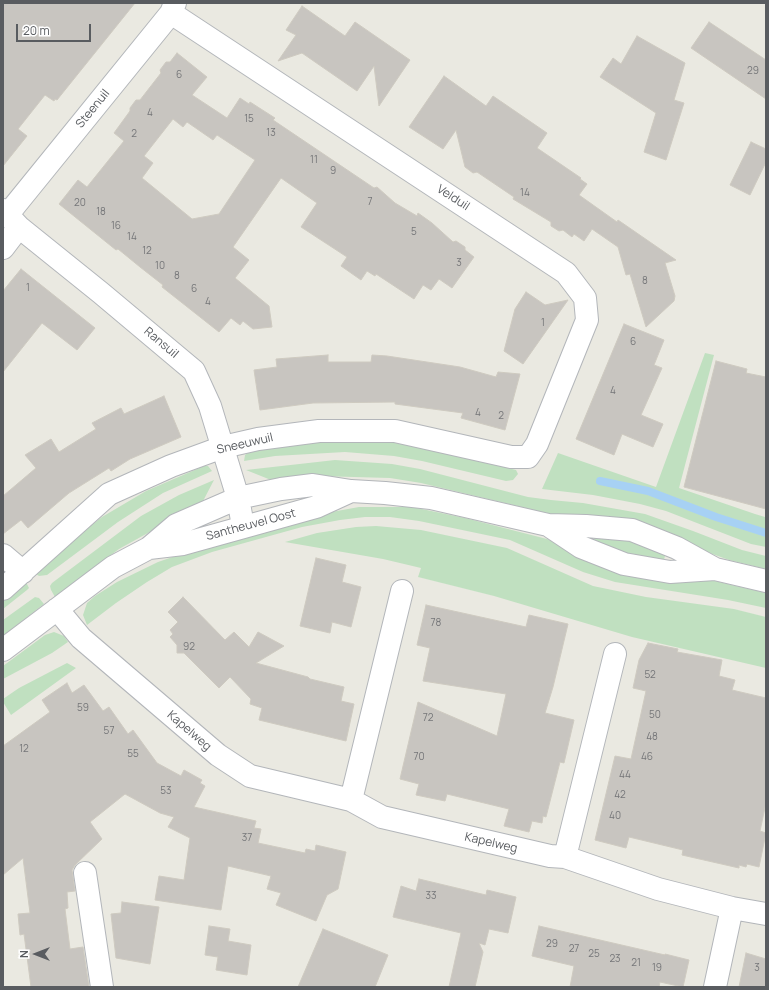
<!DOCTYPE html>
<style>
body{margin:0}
#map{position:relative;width:769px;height:990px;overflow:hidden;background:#eae9e1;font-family:Manrope,sans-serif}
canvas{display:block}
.frame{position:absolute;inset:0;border:4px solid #595c60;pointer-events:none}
.north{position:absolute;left:16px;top:934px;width:40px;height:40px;-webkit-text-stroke:3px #fff;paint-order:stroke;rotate:270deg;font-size:11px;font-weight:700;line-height:16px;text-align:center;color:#595c60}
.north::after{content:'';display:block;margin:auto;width:14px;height:18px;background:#595c60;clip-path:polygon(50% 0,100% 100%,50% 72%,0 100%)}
.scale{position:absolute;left:16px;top:24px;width:75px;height:18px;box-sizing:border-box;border:2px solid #595c60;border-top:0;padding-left:5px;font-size:12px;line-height:14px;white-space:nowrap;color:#595c60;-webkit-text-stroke:3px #fff;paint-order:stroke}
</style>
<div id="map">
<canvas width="769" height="990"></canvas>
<div class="frame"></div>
<div class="north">N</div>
<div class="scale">20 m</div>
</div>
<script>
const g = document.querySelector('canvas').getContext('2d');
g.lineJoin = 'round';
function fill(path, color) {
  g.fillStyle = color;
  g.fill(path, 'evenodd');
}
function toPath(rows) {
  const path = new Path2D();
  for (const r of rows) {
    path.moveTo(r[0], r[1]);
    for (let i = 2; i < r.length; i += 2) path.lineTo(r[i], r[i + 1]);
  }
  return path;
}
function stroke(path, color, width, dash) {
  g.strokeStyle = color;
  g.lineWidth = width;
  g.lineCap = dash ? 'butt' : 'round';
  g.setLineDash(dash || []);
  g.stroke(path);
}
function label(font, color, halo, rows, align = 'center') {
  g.font = font + ' Manrope,sans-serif';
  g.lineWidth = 3;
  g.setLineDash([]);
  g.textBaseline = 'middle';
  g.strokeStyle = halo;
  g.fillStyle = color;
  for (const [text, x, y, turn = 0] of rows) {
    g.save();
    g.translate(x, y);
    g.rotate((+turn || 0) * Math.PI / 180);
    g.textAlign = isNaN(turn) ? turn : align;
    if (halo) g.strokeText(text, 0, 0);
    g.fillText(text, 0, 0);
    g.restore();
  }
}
fill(toPath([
 [705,353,714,355,679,488,755,514,765,517,766,516,766,547,751,544,666,511,640,504,593,495,542,489,558,453,656,487],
 [338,441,395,443,429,448,516,470,518,474,513,480,506,481,422,461,394,456,345,452,275,456,244,461,245,455,249,452,303,443],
 [335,460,392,464,420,469,528,497,551,500,583,503,645,514,693,531,742,550,766,556,766,569,729,560,707,552,658,531,551,514,421,483,390,478,318,476,276,482,246,470],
 [204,466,208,466,212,471,163,493,118,522,47,575,39,576,36,574,66,545,102,517,146,491],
 [214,480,202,503,119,549,55,597,51,590,50,586,52,583,141,516,179,495],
 [359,507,412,507,465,518,547,539,573,550,719,582,766,593,766,608,728,600,615,582,583,572,510,540,419,521,390,517,365,517,340,520,302,527,212,552,172,567,147,582,116,603,87,625,83,615,87,603,95,596,117,582,158,562,193,550,326,513],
 [376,526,421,530,507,548,593,586,646,597,734,609,766,617,766,668,632,637,494,596,418,577,421,568,383,559,285,542,317,533,356,527],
 [596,531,667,549,663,563,593,545],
 [26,582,29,588,27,590,3,609,3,601],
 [35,597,39,598,44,604,3,636,3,620],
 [54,632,64,636,68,642,52,653,3,679,3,666,45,635],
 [67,663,76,668,11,715,3,702,3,699,19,688]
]), '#c0e0c0');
stroke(toPath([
 [600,481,648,491,716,517,766,533]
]), '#a7d1f4', 8);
const building = toPath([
 [3,3,135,3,57,100,55,99,54,101,45,95,18,129,27,136,3,166,3,3],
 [302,6,345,36,355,22,410,60,379,106,374,66,357,91,302,53,278,61,296,35,286,30,302,6],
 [709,22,766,60,766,99,691,48,709,22],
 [637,36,685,63,674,100,684,103,666,160,644,152,656,113,600,77,613,58,621,64,637,36],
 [177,53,207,77,192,95,227,118,240,98,249,104,250,102,275,118,273,120,374,188,377,187,395,203,417,216,418,213,432,223,453,242,456,241,465,247,465,250,474,257,452,288,439,279,431,290,423,285,414,299,376,274,375,276,367,271,361,280,341,266,347,257,301,227,317,203,281,178,233,247,249,260,235,278,269,306,272,327,253,329,243,321,240,325,231,318,219,332,162,287,163,285,140,267,118,249,116,250,59,204,78,180,87,187,124,141,114,133,130,111,130,108,136,100,140,100,161,73,160,70,166,62,170,62,177,53],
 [173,119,183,127,187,122,213,140,217,135,255,160,219,214,192,219,142,178,153,163,144,156,173,119],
 [444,76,486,106,493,96,547,133,537,148,581,178,580,179,587,184,579,195,617,222,618,220,676,260,665,263,675,296,674,301,646,327,630,274,626,275,618,247,592,229,584,241,574,234,572,237,563,230,559,231,551,226,551,222,513,199,514,197,477,172,473,173,465,167,456,130,443,149,409,127,444,76],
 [751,142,766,149,766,162,750,195,730,185,751,142],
 [21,269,95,328,77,350,42,323,3,372,3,291,21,269],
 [526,292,545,305,568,300,523,364,504,351,515,309,526,292],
 [624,324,664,340,654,365,662,368,641,415,663,424,653,447,622,434,614,455,576,439,624,324],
 [328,355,328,362,371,362,372,355,387,356,460,367,496,377,498,372,520,374,505,430,461,418,463,413,395,404,395,402,313,403,260,410,254,370,277,367,276,359,328,355],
 [716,361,747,369,746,373,766,377,766,509,684,487,716,361],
 [164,396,181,437,130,459,111,471,109,468,69,493,28,528,21,520,3,534,3,496,36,468,25,455,51,439,59,452,96,429,92,423,121,408,124,414,164,396],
 [316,558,346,565,342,582,361,587,351,627,332,622,330,633,300,626,316,558],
 [183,597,225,640,234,632,249,647,258,632,284,646,256,663,308,677,310,679,344,687,341,701,354,704,346,741,259,720,262,708,250,704,251,699,230,677,219,688,184,653,177,653,177,645,170,637,173,634,170,630,178,622,168,612,183,597],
 [426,605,526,627,529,615,568,624,553,687,545,713,574,720,564,763,560,762,546,817,543,816,542,823,532,821,529,832,504,826,509,809,447,794,445,801,416,795,419,784,400,779,418,702,497,736,506,694,423,681,430,648,417,645,426,605],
 [648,643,678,649,677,652,722,660,719,676,735,680,732,690,766,698,766,803,760,831,766,833,759,867,747,864,746,867,739,865,739,868,682,855,683,850,629,837,626,848,595,840,615,756,631,759,646,691,633,688,639,660,648,643],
 [67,683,72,693,84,685,103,711,109,707,128,734,133,730,157,763,181,776,184,770,202,780,200,783,205,786,194,807,256,821,254,828,261,829,258,843,305,853,306,849,315,851,316,845,346,852,338,889,327,895,316,921,276,905,281,893,267,889,271,876,228,866,221,910,155,900,159,876,184,880,190,838,168,827,174,817,160,813,125,794,90,822,102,839,75,865,72,870,75,891,67,892,68,908,65,909,70,949,83,947,89,987,31,987,24,934,20,935,18,914,30,913,23,858,3,875,3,746,50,712,42,700,67,683],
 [419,879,486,895,487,890,516,897,508,933,489,929,485,945,479,943,483,952,475,987,449,987,461,933,393,917,401,886,416,891,419,879],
 [122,902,159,907,150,964,116,958,111,914,121,913,122,902],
 [209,926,230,929,228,941,251,945,247,975,216,970,218,957,205,955,209,926],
 [539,926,665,955,665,954,689,960,683,987,660,982,659,987,570,987,574,966,532,956,539,926],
 [323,929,388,955,375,987,298,987,323,929],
 [746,953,766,959,766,987,739,987,746,953]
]);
fill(building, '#c8c5c0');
stroke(building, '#cecac0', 1);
const minor = toPath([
 [3,210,19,227,101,293,194,371,210,406,238,498,243,526],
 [8,214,171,13,175,3],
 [3,248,19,227],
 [548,525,581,547,624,564,670,572,715,569],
 [149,548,183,544,316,507,351,491],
 [3,555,23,572],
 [3,589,109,494,171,466,223,447,258,439,319,431,395,431,511,457,528,457,537,444,587,320,585,298,566,273,171,13],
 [57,609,81,638,218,755,250,776,351,800,382,817,550,856,565,857,658,889,732,908,766,914],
 [3,650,113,567,149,548,176,525,238,498,281,489,313,485,351,491,385,493,431,498,548,525,586,526,632,530,677,548,715,569,766,581],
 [351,800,402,591],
 [565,857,615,654],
 [85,873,102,987],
 [715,987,732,908]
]);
stroke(minor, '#b3b6ba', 24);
stroke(minor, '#fff', 22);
label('10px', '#757678', null, [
 ["29",753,71],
 ["6",179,75],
 ["4",150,113],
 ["15",249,119],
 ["13",271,133],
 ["2",134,134],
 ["11",314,160],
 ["9",333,171],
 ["14",525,193],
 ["7",370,202],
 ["20",80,203],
 ["18",101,212],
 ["16",116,226],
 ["5",414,232],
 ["14",132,237],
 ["12",147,251],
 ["3",459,263],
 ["10",160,266],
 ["8",177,276],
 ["8",645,281],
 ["1",28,288],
 ["6",194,289],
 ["4",208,302],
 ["1",543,323],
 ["6",633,342],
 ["4",613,391],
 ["4",478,413],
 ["2",501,416],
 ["78",436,623],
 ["92",189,647],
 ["52",650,675],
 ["59",83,708],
 ["50",655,715],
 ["72",428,718],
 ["57",109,731],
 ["48",652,737],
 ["12",24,749],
 ["55",133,754],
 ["70",419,757],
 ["46",647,757],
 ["44",625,775],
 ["53",166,791],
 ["42",620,795],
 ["40",615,816],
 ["37",247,838],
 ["33",431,896],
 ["29",552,944],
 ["27",574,949],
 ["25",594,954],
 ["23",615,959],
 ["21",636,963],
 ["19",657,968],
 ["3",757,968]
]);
label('12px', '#595c60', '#fff', [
 ["Steenuil",93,109,-51],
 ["Velduil",453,198,33],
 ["Ransuil",161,343,40],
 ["Sneeuwuil",245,444,-13],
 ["Santheuvel Oost",251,525,-15],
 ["Kapelweg",189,731,41],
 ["Kapelweg",491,843,13]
]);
</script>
